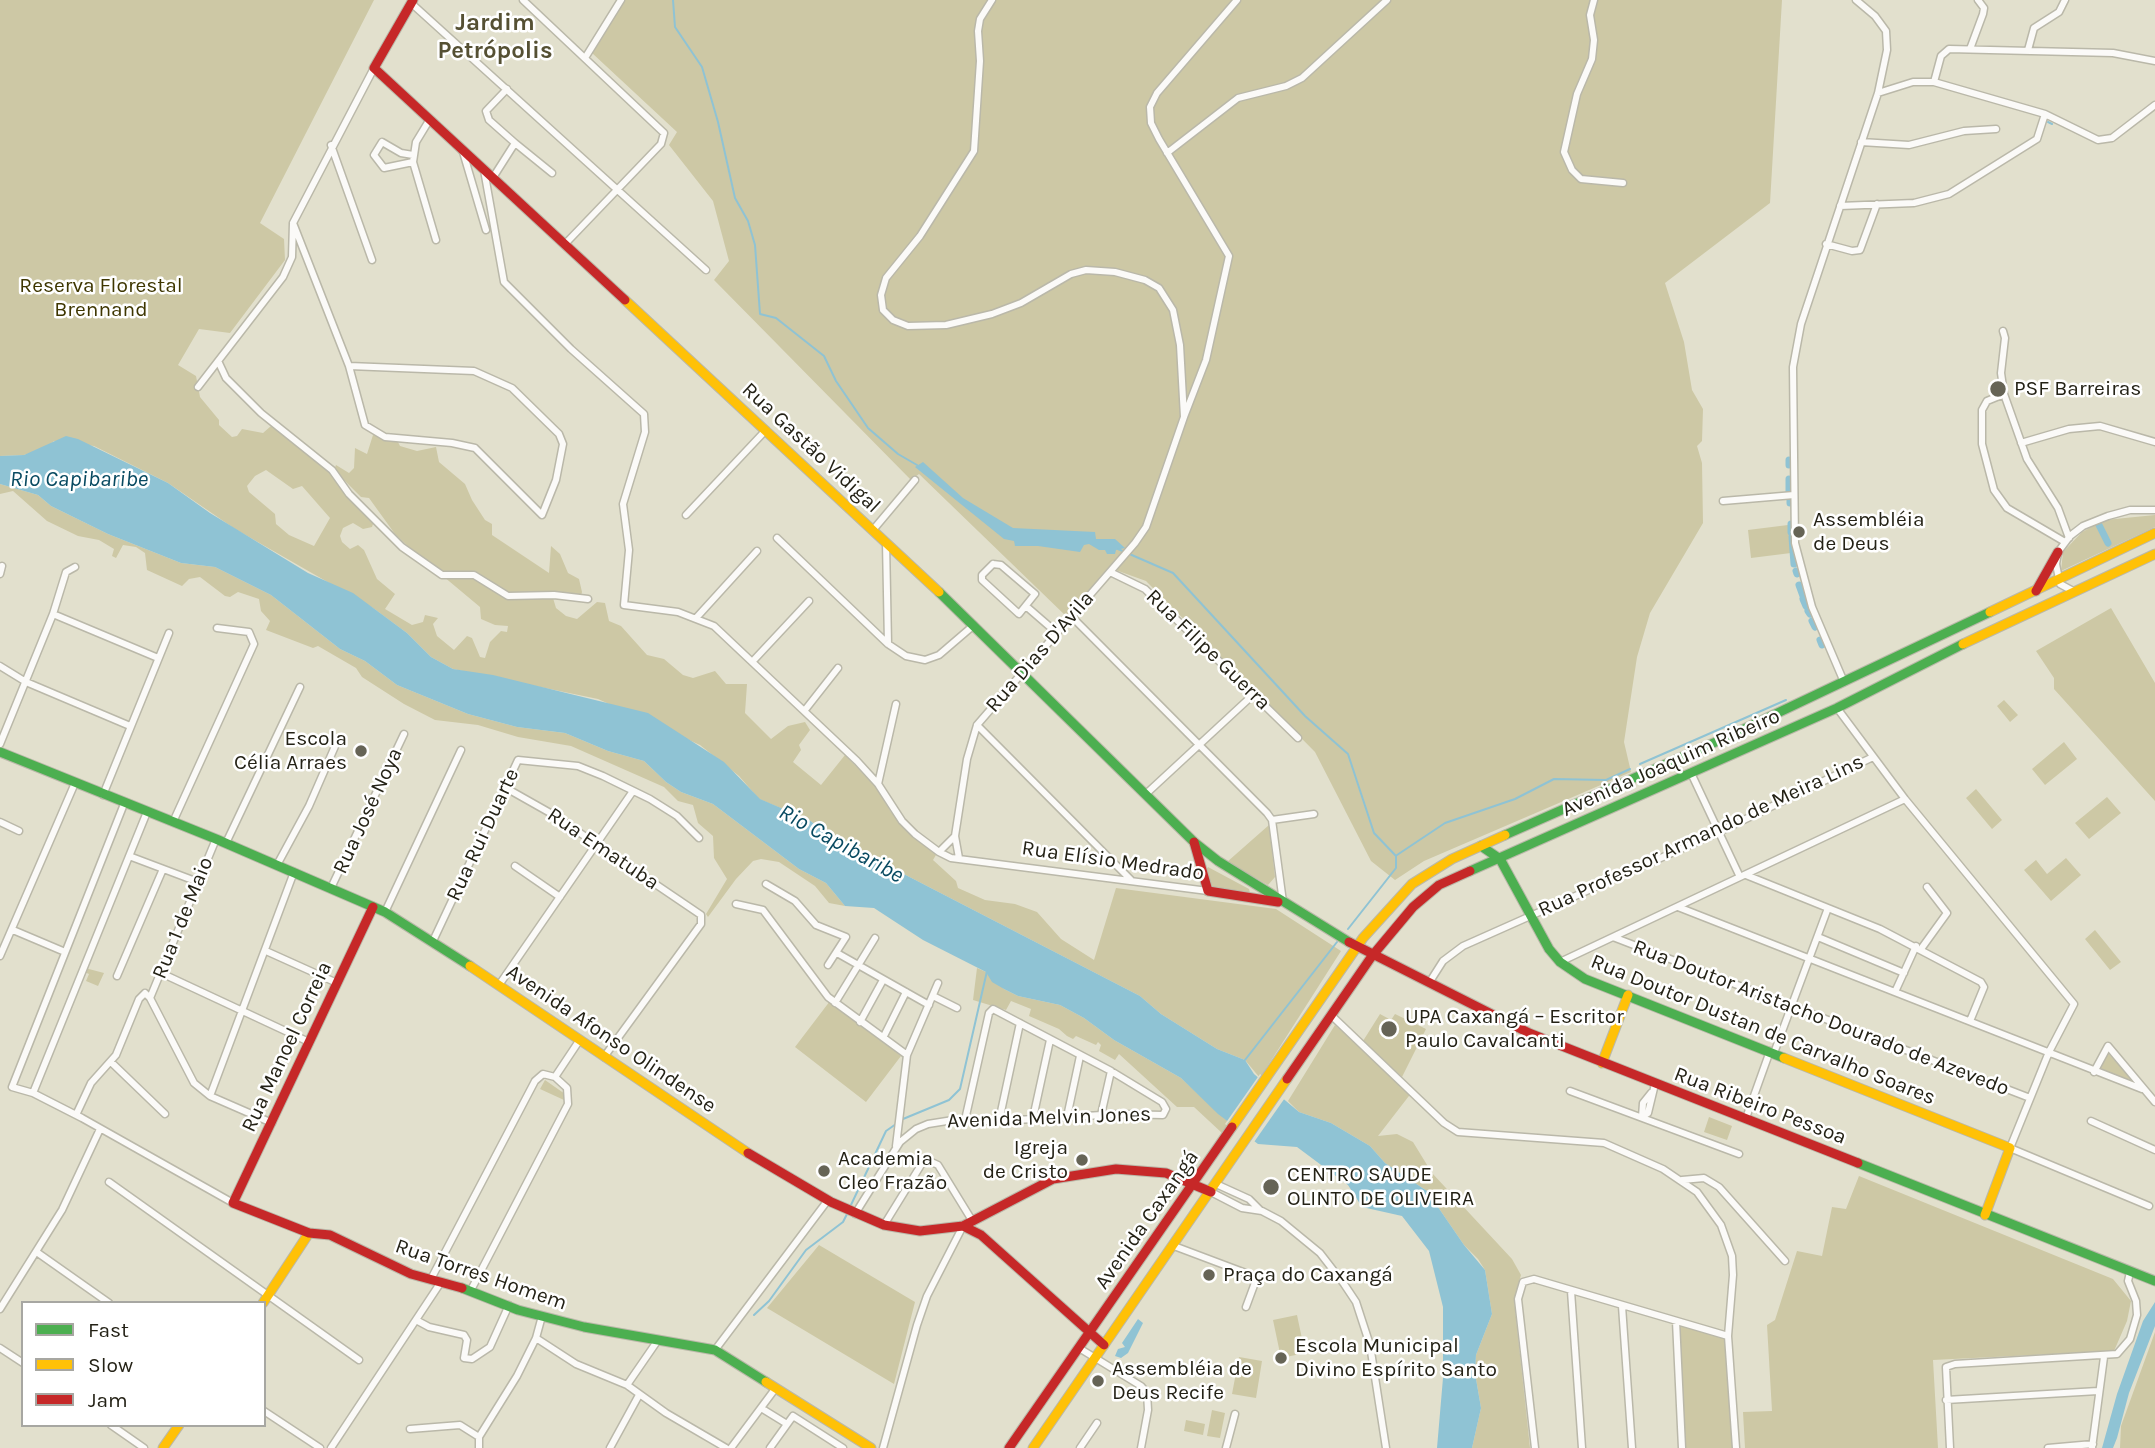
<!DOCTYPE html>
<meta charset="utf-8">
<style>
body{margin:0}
#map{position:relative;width:2155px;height:1448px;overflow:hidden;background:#e2e0cd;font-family:Karla,sans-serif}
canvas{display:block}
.legend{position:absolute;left:21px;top:1301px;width:245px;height:126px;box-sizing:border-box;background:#fff;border:2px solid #a7a7a2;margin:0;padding:9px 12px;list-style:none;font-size:21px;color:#242216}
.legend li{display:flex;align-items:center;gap:14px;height:35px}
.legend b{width:35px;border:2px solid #a7a7a2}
</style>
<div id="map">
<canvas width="2155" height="1448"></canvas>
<ul class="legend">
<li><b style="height:9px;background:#4caf50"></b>Fast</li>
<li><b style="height:9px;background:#ffc107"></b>Slow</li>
<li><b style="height:9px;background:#c62828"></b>Jam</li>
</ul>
</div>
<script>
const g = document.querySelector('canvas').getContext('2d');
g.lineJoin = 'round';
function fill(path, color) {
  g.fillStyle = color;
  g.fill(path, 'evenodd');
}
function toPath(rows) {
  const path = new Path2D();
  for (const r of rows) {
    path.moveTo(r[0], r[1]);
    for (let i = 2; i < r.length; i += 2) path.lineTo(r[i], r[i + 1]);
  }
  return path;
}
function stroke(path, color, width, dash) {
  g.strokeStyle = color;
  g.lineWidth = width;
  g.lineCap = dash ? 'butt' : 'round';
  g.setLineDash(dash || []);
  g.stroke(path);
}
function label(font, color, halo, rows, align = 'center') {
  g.font = font + ' Karla,sans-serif';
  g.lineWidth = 5;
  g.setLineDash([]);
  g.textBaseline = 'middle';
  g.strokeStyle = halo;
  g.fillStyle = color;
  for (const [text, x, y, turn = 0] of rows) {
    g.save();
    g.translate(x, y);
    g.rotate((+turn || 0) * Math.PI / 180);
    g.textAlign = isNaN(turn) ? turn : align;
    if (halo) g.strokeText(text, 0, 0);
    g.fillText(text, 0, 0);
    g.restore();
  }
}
fill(toPath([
 [0,0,374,0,260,223,284,239,285,260,230,333,199,329,178,365,196,376,200,397,219,420,219,425,232,437,237,436,242,429,263,433,271,426,329,472,350,499,374,521,372,527,363,529,353,523,343,528,340,536,342,542,350,549,358,545,364,550,377,579,395,594,385,609,412,625,423,622,425,615,438,618,433,624,437,636,454,650,467,636,472,638,480,657,485,658,490,642,501,631,507,632,508,626,495,625,481,619,480,607,413,551,395,534,369,498,361,497,334,470,336,465,349,473,354,468,355,448,367,454,373,435,398,442,400,446,417,451,436,447,439,462,465,484,472,500,485,520,492,524,492,535,549,573,551,546,560,554,568,573,579,579,582,592,581,596,553,598,556,608,566,616,577,619,597,602,605,603,609,621,621,626,647,655,664,659,683,675,693,678,715,671,726,684,747,684,745,713,771,739,788,726,805,722,810,730,799,745,801,750,793,762,821,785,845,755,875,786,891,812,905,829,936,855,933,860,956,881,958,888,985,900,1015,904,1037,912,1061,939,1094,960,1116,888,1276,909,1341,951,1260,1078,1245,1060,1217,1049,1161,1014,1140,996,834,838,809,820,759,799,739,776,700,745,598,699,453,669,431,657,407,633,373,608,235,529,168,483,94,446,54,441,44,449,24,455,0,456],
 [266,470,293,489,302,486,330,518,314,546,289,535,276,524,275,514,249,492,247,486,255,476],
 [623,0,1782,0,1770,203,1665,283,1684,342,1692,390,1703,409,1702,441,1697,446,1702,463,1703,523,1650,613,1637,657,1624,742,1631,772,1424,861,1395,880,1371,861,1315,752,1146,581,1110,568,1068,618,919,474,911,480,714,280,729,261,713,201,669,145,677,132,592,53],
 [0,484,38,495,51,506,108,534,181,563,215,567,271,595,340,649,365,661,397,685,468,714,517,727,565,733,608,751,644,761,666,782,681,792,713,804,799,869,826,883,845,906,829,903,815,886,779,862,761,859,753,861,736,879,708,917,706,914,727,879,714,858,713,836,698,823,693,805,678,801,664,787,571,746,518,737,478,725,435,720,404,704,362,677,356,668,318,646,313,648,266,630,270,621,261,611,259,599,238,592,230,597,225,596,200,577,189,579,182,586,147,570,145,553,136,547,123,545,116,558,112,556,114,549,99,540,78,536,47,521,13,491,0,494],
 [2155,515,2155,527,2061,571,2063,552,2082,532,2105,520],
 [1788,525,1791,553,1751,558,1748,530],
 [2111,608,2155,683,2155,801,2054,689,2054,678,2036,651],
 [2004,700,2018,715,2010,722,1997,706],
 [2064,742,2077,759,2045,785,2032,769],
 [1976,789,2002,820,1992,829,1966,798],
 [2107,797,2121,813,2089,839,2075,823],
 [1269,825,1275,877,1268,885,1227,862],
 [2066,858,2081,875,2051,901,2024,870,2036,860,2047,874],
 [1208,867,1249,889,1250,893,1211,890,1205,871],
 [2095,930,2121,962,2110,970,2085,939],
 [85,968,104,973,98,986,86,981,89,974,82,971],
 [977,968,986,972,1004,989,1018,996,1060,1005,1084,1018,1114,1040,1181,1078,1230,1123,1222,1133,1194,1107,1177,1107,1119,1054,1115,1060,1099,1051,1101,1045,1098,1042,1096,1045,1076,1036,1073,1039,1067,1036,1059,1029,1029,1016,1031,1009,1011,1001,1006,1010,973,1000],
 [830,1001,901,1056,866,1102,795,1047],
 [1380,1014,1391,1020,1395,1014,1426,1029,1402,1077,1363,1041],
 [1335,1025,1412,1092,1378,1136,1397,1134,1413,1142,1432,1173,1512,1259,1521,1275,1514,1299,1530,1448,1472,1448,1481,1408,1475,1373,1476,1355,1492,1314,1485,1270,1478,1259,1464,1245,1427,1191,1385,1163,1370,1146,1331,1123,1299,1112,1288,1101],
 [2107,1052,2136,1084,2099,1069],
 [545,1080,565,1094,564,1100,540,1089],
 [1709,1117,1732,1126,1727,1140,1704,1132],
 [1859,1176,2113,1279,2131,1301,2127,1321,2114,1351,1933,1360,1938,1448,1745,1448,1743,1412,1772,1411,1767,1325,1775,1320,1797,1251,1822,1256,1832,1207,1846,1209],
 [819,1245,915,1302,894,1384,767,1308],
 [1297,1315,1305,1353,1281,1358,1273,1320],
 [1678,1325,1725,1337,1734,1448,1686,1448],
 [2155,1332,2155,1448,2120,1448,2121,1426],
 [1239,1357,1262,1361,1256,1398,1232,1394],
 [1212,1410,1225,1413,1220,1438,1207,1436],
 [1186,1420,1205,1424,1203,1435,1184,1431]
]), '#cdc8a5');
fill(toPath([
 [66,436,78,439,168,483,210,513,308,573,353,593,407,633,431,657,453,669,493,675,648,713,724,762,760,799,809,820,834,838,1140,996,1161,1014,1217,1049,1245,1060,1254,1074,1299,1112,1331,1123,1370,1146,1385,1163,1427,1191,1464,1245,1485,1270,1492,1314,1476,1355,1475,1373,1481,1408,1472,1448,1437,1448,1443,1378,1443,1307,1429,1251,1402,1216,1362,1207,1348,1185,1297,1147,1258,1144,1218,1114,1181,1078,1114,1040,1084,1018,1060,1005,1018,996,1004,989,992,982,986,972,923,940,874,908,845,906,826,883,799,869,713,804,681,792,666,782,644,761,608,751,565,733,517,727,468,714,397,685,365,661,340,649,271,595,215,567,181,563,108,534,51,506,38,495,0,484,0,456,24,455],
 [923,462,963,498,1013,528,1095,532,1096,539,1115,539,1125,548,1116,550,1115,554,1107,554,1105,550,1099,550,1089,544,1084,545,1080,552,1038,546,1015,546,1014,541,1004,539,915,467],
 [2155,1302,2155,1326,2129,1393,2117,1438,2113,1448,2102,1448,2117,1394,2143,1321],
 [1138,1319,1143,1323,1128,1353,1121,1358,1115,1356,1118,1349,1125,1347,1122,1343]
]), '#8fc3d4');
fill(toPath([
 [1260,1074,1287,1095,1252,1145,1225,1124]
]), '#e2e0cd');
stroke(toPath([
 [673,0,675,27,702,67,718,122,735,198,748,221,755,245,760,314,776,318,824,356,836,381,868,428,898,454,917,465],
 [2048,122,2052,124],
 [1118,549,1173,573,1305,716,1348,754,1374,833,1396,856,1396,868,1348,929],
 [1640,764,1786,700],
 [1397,855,1445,823,1515,799,1554,779,1606,780,1630,769],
 [1245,1060,1337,942],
 [903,1119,949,1100,960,1089,987,971],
 [850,1207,886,1131,896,1124],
 [754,1315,769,1301,806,1250,843,1222,848,1212]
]), '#8fc3d4', 2);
stroke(toPath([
 [1789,465,1789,460],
 [1789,492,1789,479],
 [1790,499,1790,503],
 [1791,524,1791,532],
 [2099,525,2108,543],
 [1792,537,1794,564],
 [1796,571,1797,574],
 [1799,585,1803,596],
 [1803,599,1806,606],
 [1808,611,1810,614],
 [1812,621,1815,627],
 [1820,640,1822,645]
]), '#8fc3d4', 7);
const street = toPath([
 [523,0,664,133,661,144,566,243],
 [992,0,980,19,978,31,980,61,974,151,920,236,886,278,881,295,883,310,893,320,908,326,946,325,992,314,1021,303,1071,274,1086,270,1115,272,1145,280,1159,288,1173,310,1180,345,1184,417,1206,360,1229,256,1159,139,1151,123,1150,107,1157,93,1237,0],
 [1594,0,1590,15,1594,40,1592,59,1577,94,1564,152,1572,170,1581,179,1623,183],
 [1856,0,1875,16,1886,31,1887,50,1878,93],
 [411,3,706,270],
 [1970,49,1983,14,1984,8,1978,0],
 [2028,50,2034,28,2059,12,2065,0],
 [585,58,621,0],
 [1934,82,1941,56,1949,49,2113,53,2155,61],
 [430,119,416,142,413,162,436,240],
 [1861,142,1909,145,1964,131,1996,129],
 [515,143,552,173],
 [331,145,372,260],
 [463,152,486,230],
 [1167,153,1238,98,1286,86,1302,78,1387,0],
 [413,162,384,168,374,155,382,142,401,153,413,155],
 [484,170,504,282,571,349,644,414,645,432,623,504,629,550,624,605,678,612,714,626,857,761,878,784,902,821,915,834,939,852,955,836],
 [494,176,515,143,489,120,486,111,507,89],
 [1840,206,1914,203,1949,194,2037,139,2045,114],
 [293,223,349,366,365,425,385,437,452,443,475,448,542,515,556,480,563,444,559,434,512,388,474,371,349,366],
 [1826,244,1852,251,1860,250,1877,204],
 [2003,331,2005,338,2001,373,2004,394,2027,459,2058,508,2069,538],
 [219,363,226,378,261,413,332,470,349,494,402,547,442,575,474,575,508,596,554,595,588,599],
 [198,387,283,277,292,257,293,223,374,68],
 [2004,394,1987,401,1982,410,1982,444,1994,490,2007,508,2065,542],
 [2021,443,2069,429,2100,426,2155,442],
 [1723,501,1794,495],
 [686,515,766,430],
 [873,530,915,480],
 [777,538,888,644,906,656,925,660,939,655,974,625],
 [886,542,888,644],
 [993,564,1001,565,1035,594,1019,614,982,580,982,575,993,564],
 [1110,572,1145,589,1298,738],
 [0,574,2,566],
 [2073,591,2060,584,2056,564,2058,552,2070,536,2083,526,2108,516,2130,510,2155,510],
 [1027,607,1057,633],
 [53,614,158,658],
 [697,617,757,551],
 [1072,617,1267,813,1272,820,1283,902],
 [752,662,809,601],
 [0,666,26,682,130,726],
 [1844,682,1812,607,1795,543,1793,367,1801,324,1878,93,1913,82,1934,82,2045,114,2098,140,2112,138,2155,105],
 [1837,708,1905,799,2074,1004,2049,1052,2010,1148,2149,1206],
 [805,710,838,668],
 [977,725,1131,880],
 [0,744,53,614,66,572,75,567],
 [1691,773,1740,877],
 [878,784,896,704],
 [506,788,552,814,701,915,701,924,604,1057],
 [1147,793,1254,694],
 [103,795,169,633],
 [124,804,12,1087,33,1093,82,1118,233,1203],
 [1272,820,1314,814],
 [0,822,19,831],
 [173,822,254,644,249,632,217,628],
 [226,843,300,687],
 [939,852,951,858,1208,891],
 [129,856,198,882],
 [959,858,955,836,967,759,977,725,1135,543,1146,527,1184,417],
 [277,865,309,806,336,744],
 [515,866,560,897],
 [1746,875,1880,929,1981,982,1984,987,1970,1021],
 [766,884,795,901,816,925,846,937,828,965],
 [331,888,404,734],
 [736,904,763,910,828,997,907,1055],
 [1678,907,2142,1089],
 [385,912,461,750],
 [13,930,65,952],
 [1613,937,2030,1098],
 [1818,937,1904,973],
 [433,941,518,760,578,766,603,776,650,799,677,816,699,838],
 [1921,949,1947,913,1927,887],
 [266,951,337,983],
 [837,953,929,1005],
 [0,956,75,783],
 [1560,962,1905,799],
 [161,973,309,1042],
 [117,976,163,869],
 [1429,983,1443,961,1463,946,1719,832,1873,757],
 [499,985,633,791],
 [1895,992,1916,946],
 [933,996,957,1008],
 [150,998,194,1083,210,1096,272,1123],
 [150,998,216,839],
 [835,1003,875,938],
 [1332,1016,1444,1123,1458,1132,1604,1143,1663,1169,1697,1192,1721,1225,1732,1256,1733,1275,1728,1336,1736,1448],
 [860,1022,883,980],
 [884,1036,906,992],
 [1774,1053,1828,908],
 [112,1063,165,1114],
 [2094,1072,2108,1046,2155,1102],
 [555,1077,579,1041],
 [1570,1091,1739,1154],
 [33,1093,147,812],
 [210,1096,294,872],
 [76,1115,91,1083,116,1055,139,999,145,993,150,998],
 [1101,1115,1111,1071],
 [1067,1117,1080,1056],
 [1642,1117,1648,1113,1655,1084],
 [1642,1117,1643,1103,1651,1093],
 [1033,1118,1050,1040],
 [1746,1118,1770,1051],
 [999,1121,1020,1023],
 [2091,1121,2155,1150],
 [896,1146,907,1055,938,983],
 [1682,1180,1704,1178,1719,1187,1785,1261],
 [109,1182,359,1360],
 [1216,1184,1249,1199,1260,1210],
 [1211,1192,1242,1208,1262,1211,1281,1221,1320,1253,1344,1284,1356,1302,1370,1345,1386,1448],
 [855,1214,900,1142,916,1129,928,1124,953,1120,982,1121,999,1121,1119,1114,1163,1115,1166,1109,1162,1102,1111,1071,993,1009,989,1013,965,1120],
 [884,1225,921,1165,927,1160,938,1165,973,1222],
 [1174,1246,1251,1275,1256,1280,1246,1307],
 [38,1253,109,1303],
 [431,1279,535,1081,543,1074,555,1077],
 [471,1290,568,1104,567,1088,555,1077],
 [1571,1291,1582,1448],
 [1622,1306,1632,1448],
 [0,1309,62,1210,100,1129],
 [416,1320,429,1327,464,1335,467,1340,464,1358,472,1359,490,1347,509,1305],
 [1676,1321,1682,1448],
 [536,1338,576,1364,627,1385,666,1413,726,1448],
 [0,1348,23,1363],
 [1079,1348,1141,1386,1147,1393,1148,1410,1141,1448],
 [715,1350,828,1200],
 [627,1385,658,1340],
 [1946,1400,2098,1391],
 [761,1408,787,1424],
 [264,1411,320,1448],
 [111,1425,144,1448],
 [410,1429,460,1425,479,1437],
 [331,1448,441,1282],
 [479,1448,479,1437,517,1376,536,1338,542,1316],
 [610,1448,639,1395],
 [731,1448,775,1389],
 [770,1448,793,1416,843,1448],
 [883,1448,917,1325,927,1296,963,1226],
 [1080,1448,1097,1423],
 [1226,1448,1235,1414],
 [1535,1448,1518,1299,1523,1282,1534,1279,1728,1336],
 [1950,1448,1946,1367,1955,1364,2117,1354,2130,1339,2137,1315,2136,1301,2128,1281,2130,1272],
 [2048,1448,2093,1444],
 [2092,1448,2104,1357]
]);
const fast = toPath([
 [939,592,1194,842,1218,861,1349,942],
 [0,752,216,839,385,912,470,966],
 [1505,835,1727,737,1990,612],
 [1481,846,1500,859,1549,949,1560,962,1585,979,1784,1058],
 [1470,871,1837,708,1963,644],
 [1858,1163,2155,1281],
 [462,1288,518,1310,584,1327,715,1350,766,1382]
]);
const slow = toPath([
 [625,300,939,592],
 [1990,612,2155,533],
 [1963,644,2155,554],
 [470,966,748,1153],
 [1784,1058,2010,1148,1985,1215],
 [1602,1063,1628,995],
 [1232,1127,1363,938,1412,884,1452,859,1505,835],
 [263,1303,309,1233],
 [766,1382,871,1448],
 [163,1448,179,1425],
 [1033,1448,1287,1079]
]);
const jam = toPath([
 [413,0,374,68,625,300],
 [2036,591,2058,552],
 [1194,842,1208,891,1278,902],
 [373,907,233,1203,309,1233,330,1235,411,1274,462,1288],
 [1349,942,1529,1033,1858,1163],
 [1287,1079,1372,956,1413,907,1439,885,1470,871],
 [748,1153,831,1202,884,1225,920,1231,963,1226,1053,1179,1116,1169,1166,1173,1211,1192],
 [963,1226,981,1235,1104,1345],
 [1009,1448,1232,1127]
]);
stroke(street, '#bab8a9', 9);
stroke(fast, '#bab8a9', 11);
stroke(slow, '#bab8a9', 11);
stroke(jam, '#bab8a9', 11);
stroke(street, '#fbfaf8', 6);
stroke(fast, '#4caf50', 9);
stroke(slow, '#ffc107', 9);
stroke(jam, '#c62828', 9);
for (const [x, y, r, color] of [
 [1998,389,9,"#666456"],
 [1799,532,7,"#666456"],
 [361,751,7,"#666456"],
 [1389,1029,9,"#666456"],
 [1082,1160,7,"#666456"],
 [824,1171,7,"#666456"],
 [1271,1187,9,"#666456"],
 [1209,1275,7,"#666456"],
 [1281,1358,7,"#666456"],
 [1098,1381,7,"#666456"]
]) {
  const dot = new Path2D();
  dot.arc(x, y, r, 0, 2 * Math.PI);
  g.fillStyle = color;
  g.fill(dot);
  stroke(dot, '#fff', 2.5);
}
label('21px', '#3e3600', '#fff', [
 ["Reserva Florestal",101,286],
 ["Brennand",101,310]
]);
label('21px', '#242216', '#fff', [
 ["PSF Barreiras",2014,389],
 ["Assembléia",1813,520],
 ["de Deus",1813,544],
 ["Escola",347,739,"right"],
 ["Célia Arraes",347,763,"right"],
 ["UPA Caxangá – Escritor",1405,1017],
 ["Paulo Cavalcanti",1405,1041],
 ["Igreja",1068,1148,"right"],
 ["de Cristo",1068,1172,"right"],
 ["Academia",838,1159],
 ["Cleo Frazão",838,1183],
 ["CENTRO SAUDE",1287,1175],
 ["OLINTO DE OLIVEIRA",1287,1199],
 ["Praça do Caxangá",1223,1275],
 ["Escola Municipal",1295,1346],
 ["Divino Espírito Santo",1295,1370],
 ["Assembléia de",1112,1369],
 ["Deus Recife",1112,1393]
], 'left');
label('21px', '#242216', '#fff', [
 ["Rua Gastão Vidigal",811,448,43],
 ["Rua Filipe Guerra",1208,650,44],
 ["Rua Dias D'Avila",1040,652,-49],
 ["Avenida Joaquim Ribeiro",1671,763,-24],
 ["Rua José Noya",368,811,-65],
 ["Rua Rui Duarte",483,835,-65],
 ["Rua Professor Armando de Meira Lins",1701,836,-25],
 ["Rua Ematuba",603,849,34],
 ["Rua Elísio Medrado",1113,861,8],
 ["Rua 1 de Maio",183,918,-68],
 ["Rua Doutor Aristacho Dourado de Azevedo",1821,1018,21],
 ["Rua Doutor Dustan de Carvalho Soares",1763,1030,22],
 ["Avenida Afonso Olindense",611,1039,34],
 ["Rua Manoel Correia",287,1047,-65],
 ["Rua Ribeiro Pessoa",1760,1106,21],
 ["Avenida Melvin Jones",1049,1118,-2],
 ["Avenida Caxangá",1147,1220,-55],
 ["Rua Torres Homem",481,1275,19]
]);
label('italic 23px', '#084a61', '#fff', [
 ["Rio Capibaribe",79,479],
 ["Rio Capibaribe",841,844,29]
]);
label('bold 24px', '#555033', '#fff', [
 ["Jardim",495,23],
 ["Petrópolis",495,51]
]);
</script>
